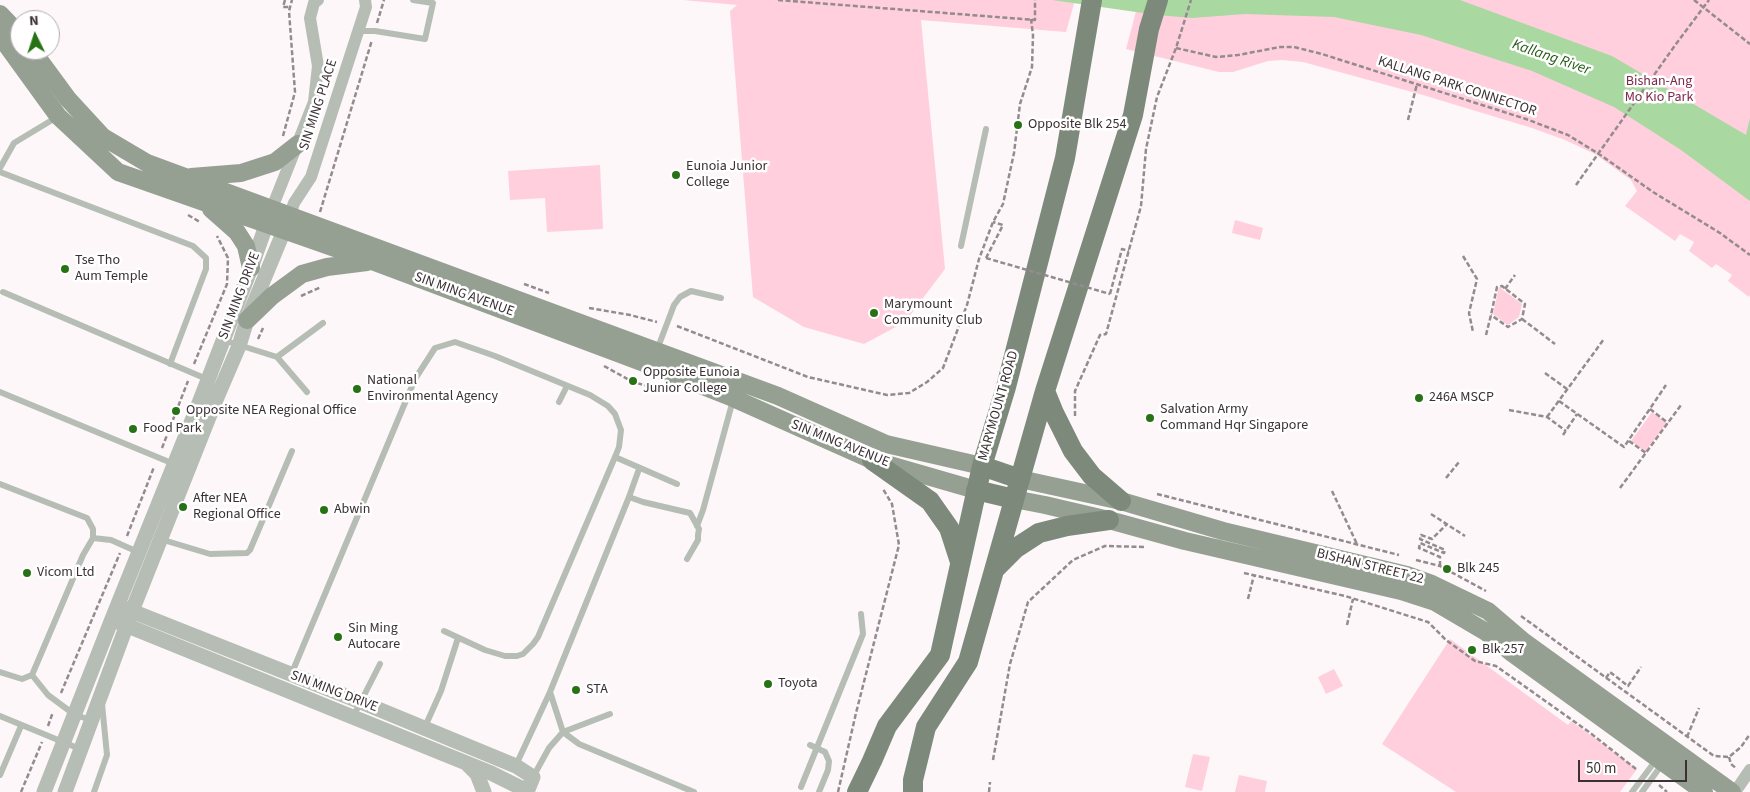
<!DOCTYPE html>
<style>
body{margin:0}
#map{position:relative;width:1750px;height:792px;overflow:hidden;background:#fdf7f9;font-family:"Source Sans 3",sans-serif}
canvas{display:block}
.north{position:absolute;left:10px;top:10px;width:50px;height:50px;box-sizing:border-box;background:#fff;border:1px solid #b1acad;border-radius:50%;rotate:356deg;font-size:14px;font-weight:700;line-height:20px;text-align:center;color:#3b3033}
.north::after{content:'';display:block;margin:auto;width:18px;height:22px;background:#287216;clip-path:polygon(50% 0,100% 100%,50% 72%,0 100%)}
.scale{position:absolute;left:1578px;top:760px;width:109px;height:22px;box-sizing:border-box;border:2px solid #3b3033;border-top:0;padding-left:6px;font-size:15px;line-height:18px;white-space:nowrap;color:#3b3033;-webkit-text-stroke:4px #fff;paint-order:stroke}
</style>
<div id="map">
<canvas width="1750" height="792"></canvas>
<div class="north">N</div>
<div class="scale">50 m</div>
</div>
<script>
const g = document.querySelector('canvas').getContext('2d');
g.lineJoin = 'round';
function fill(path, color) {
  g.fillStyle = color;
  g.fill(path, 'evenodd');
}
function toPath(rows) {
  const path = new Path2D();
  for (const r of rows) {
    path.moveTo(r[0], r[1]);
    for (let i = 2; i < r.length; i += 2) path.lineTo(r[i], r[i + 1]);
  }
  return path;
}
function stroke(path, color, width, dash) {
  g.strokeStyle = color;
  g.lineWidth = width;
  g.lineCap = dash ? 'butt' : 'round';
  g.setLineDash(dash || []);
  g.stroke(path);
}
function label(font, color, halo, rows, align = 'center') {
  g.font = font + ' "Source Sans 3",sans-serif';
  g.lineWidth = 5;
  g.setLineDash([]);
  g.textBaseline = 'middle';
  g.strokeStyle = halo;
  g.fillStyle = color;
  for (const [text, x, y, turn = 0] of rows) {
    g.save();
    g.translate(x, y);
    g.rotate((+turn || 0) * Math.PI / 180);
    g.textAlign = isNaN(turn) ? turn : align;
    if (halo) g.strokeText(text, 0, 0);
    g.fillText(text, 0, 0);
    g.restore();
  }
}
fill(toPath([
 [683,0,1075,0,1066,32,921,20,945,269,905,322,864,344,804,327,753,297,730,11,737,5],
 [1139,0,1750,0,1750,295,1749,297,1728,281,1732,275,1716,264,1712,268,1689,251,1694,242,1680,234,1675,241,1625,206,1637,191,1631,180,1595,154,1565,140,1532,128,1423,95,1303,62,1282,60,1268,61,1233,72,1219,72,1126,49],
 [600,165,603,229,547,232,545,198,510,200,508,171],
 [1235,220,1263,228,1260,240,1232,233],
 [1499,287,1522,304,1519,317,1508,325,1493,314],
 [1652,412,1667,423,1645,452,1631,441],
 [1450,639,1568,725,1571,721,1637,769,1620,792,1456,792,1382,744],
 [1334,669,1343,686,1326,694,1318,677],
 [1193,754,1210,757,1202,791,1185,787],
 [1239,775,1267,781,1265,792,1235,792]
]), '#ffcfde');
fill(toPath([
 [1052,0,1460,0,1612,56,1746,135,1750,118,1750,201,1681,150,1614,107,1532,71,1421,35,1334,17,1245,14,1192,18,1157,15]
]), '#aad8a1');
stroke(toPath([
 [285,0,283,7,289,7],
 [778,0,1035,20,1035,0],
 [1694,0,1750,44],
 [377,23,384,0],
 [1176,48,1216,57,1238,55,1280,47,1294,47,1322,54,1526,119,1568,135,1599,154,1653,192,1720,233,1750,255],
 [1408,120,1417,84],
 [283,136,295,92,289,11,292,0],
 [1576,185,1676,44,1709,0],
 [320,212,372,40],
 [188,215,200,222],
 [1463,256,1477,279,1469,313,1473,332],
 [986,258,1003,225,993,222],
 [524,284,549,293],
 [1505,289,1515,275],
 [1110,294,1122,249,1129,251],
 [301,296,321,287],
 [589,308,630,315,657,322],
 [1522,319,1555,344],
 [677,326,808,377,887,395,909,393,927,382,943,368,967,305,979,259,993,222,1003,204,1014,153,1020,104,1032,67,1033,35,1031,19],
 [1486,335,1491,315,1497,287,1502,286,1525,304,1522,319,1508,327,1491,315],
 [258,339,263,328],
 [194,364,227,284,228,258,217,236],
 [604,366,633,382,673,393],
 [1545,373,1567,389],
 [1559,401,1624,447,1666,385],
 [1650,409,1668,423],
 [1509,410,1547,417,1566,431],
 [1075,416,1075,391,1100,335,1106,334,1141,206,1146,149,1157,97,1176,48,1191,0],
 [1547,417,1604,339],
 [1563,435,1577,414],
 [1629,441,1646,453],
 [162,448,188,381],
 [1446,478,1459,462],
 [1620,488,1681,405],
 [1332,491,1357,544],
 [1157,494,1399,555],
 [1431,514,1465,536],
 [127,536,154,467],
 [1416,560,1440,566,1486,591],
 [1440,566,1440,557,1419,548,1420,543,1444,553,1445,550,1420,539,1421,535,1432,539,1447,524],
 [1244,573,1345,596,1428,622,1446,640,1475,661,1496,666,1589,732,1636,769],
 [1248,599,1254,575],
 [1521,616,1714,756,1729,757,1741,747,1750,734],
 [1347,625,1353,599],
 [1606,678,1610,672,1628,686,1641,667],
 [61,693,120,553],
 [48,726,53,712],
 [1687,737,1699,708],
 [1729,757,1731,764,1737,769],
 [993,760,1010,664,1028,602,1073,560,1105,546,1144,547],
 [1659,785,1667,792],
 [21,792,42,742],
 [838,792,856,713,899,545,892,504,883,489],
 [989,792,990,782]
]), '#938b8d', 2.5, [5, 2.5]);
stroke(toPath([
 [358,31,375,31,425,39,433,3,413,0],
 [0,168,14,143,57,117],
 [0,172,193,246,206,258,206,269,170,364],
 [961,246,986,129],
 [3,292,209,380],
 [223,340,277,357,307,392],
 [657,350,674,305,680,297,691,291,721,298],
 [277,357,323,323],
 [0,392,174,464],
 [559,402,567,386],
 [615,457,677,484],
 [0,484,87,518,93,529,93,538],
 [629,497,643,502,690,513,699,529,698,535,698,540,687,559],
 [697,526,703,510,733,400],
 [160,539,210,554,247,553,250,550,292,451],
 [0,672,22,679,32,675,83,555,93,538,111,540,138,552],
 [32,675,48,695,75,715,91,720],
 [291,675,415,379,435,348,455,342,495,356,590,395,608,406,615,414,621,430,619,447,615,457,538,637,533,644,523,654,517,656,505,656,485,650,444,631],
 [550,692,563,732,579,744,694,792],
 [0,716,80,749],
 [353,717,380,664],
 [424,729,441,691,458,638],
 [516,765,550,692,629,497,639,469],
 [0,775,21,726],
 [533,777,549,748,563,732,610,714],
 [801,787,863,634,861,614],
 [94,792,107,755,102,704],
 [1632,792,1656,760],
 [1642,792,1663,763]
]), '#b6bdb4', 6);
stroke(toPath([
 [272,208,314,102,318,66,310,18,314,3,318,0],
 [290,215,294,203,311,177,366,7,365,0],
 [1735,792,1750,770]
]), '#b6bdb4', 12);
stroke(toPath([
 [124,608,361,702,516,766,533,777,527,792],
 [118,622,491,773,527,791],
 [468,765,477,774,484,792],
 [44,792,112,619,201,398,251,268,270,214],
 [65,792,132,611,215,402,239,346,247,320,288,221]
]), '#b6bdb4', 15);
stroke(toPath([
 [0,14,20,35],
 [0,36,58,116,118,172,372,261,647,364,733,398,872,460,976,490],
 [32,50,68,99,103,137,147,163,778,396,886,444,982,466],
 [191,177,241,173,275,162,298,144],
 [211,209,237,232,246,246,251,268],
 [247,320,272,296,302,274,327,267,367,262],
 [1020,479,1121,501,1223,531,1407,575,1432,584,1488,611,1523,641,1732,792],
 [1014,499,1045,505,1109,520,1185,541,1401,591,1435,602,1486,632,1512,653,1704,792]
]), '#95a093', 18);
stroke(toPath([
 [1045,391,1054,413,1073,451,1092,476,1121,501],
 [872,460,930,501,949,528,960,562],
 [982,466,1020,479],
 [976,490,1014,499],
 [996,568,1016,548,1039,533,1067,526,1109,520],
 [857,792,872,761,887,726,940,655,982,466,1006,387,1065,158,1092,0],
 [913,792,913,780,926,727,968,662,1045,391,1133,115,1149,29,1158,0]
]), '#7d8a7b', 20);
stroke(toPath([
 [986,258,1110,294]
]), '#938b8d', 2.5, [5, 2.5]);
stroke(toPath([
 [810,745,825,752,829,761,828,770,819,792]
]), '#b6bdb4', 6);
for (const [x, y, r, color] of [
 [1018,125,5,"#287216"],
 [676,175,5,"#287216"],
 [65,269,5,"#287216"],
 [874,313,5,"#287216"],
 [633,381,5,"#287216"],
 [357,389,5,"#287216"],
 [1419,398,5,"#287216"],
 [176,411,5,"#287216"],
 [1150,418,5,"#287216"],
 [133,429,5,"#287216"],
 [183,507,5,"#287216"],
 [324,510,5,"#287216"],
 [1447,569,5,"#287216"],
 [27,573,5,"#287216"],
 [338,637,5,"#287216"],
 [1472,650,5,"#287216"],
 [768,684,5,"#287216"],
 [576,690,5,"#287216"]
]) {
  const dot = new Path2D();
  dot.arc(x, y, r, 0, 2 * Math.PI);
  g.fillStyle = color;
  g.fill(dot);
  stroke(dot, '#fff', 2);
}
label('14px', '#7c2a4c', '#fff', [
 ["Bishan-Ang",1659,82],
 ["Mo Kio Park",1659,98]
]);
label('14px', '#3b3033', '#fff', [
 ["KALLANG PARK CONNECTOR",1457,87,18],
 ["SIN MING PLACE",319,105,-72],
 ["SIN MING AVENUE",464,295,20],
 ["SIN MING DRIVE",240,296,-69],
 ["MARYMOUNT ROAD",999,406,-74],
 ["SIN MING AVENUE",840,444,22],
 ["BISHAN STREET 22",1370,567,14],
 ["SIN MING DRIVE",334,692,21]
]);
label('14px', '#3b3033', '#fff', [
 ["Opposite Blk 254",1028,125],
 ["Eunoia Junior",686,167],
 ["College",686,183],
 ["Tse Tho",75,261],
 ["Aum Temple",75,277],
 ["Marymount",884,305],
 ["Community Club",884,321],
 ["Opposite Eunoia",643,373],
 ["Junior College",643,389],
 ["National",367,381],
 ["Environmental Agency",367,397],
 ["246A MSCP",1429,398],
 ["Salvation Army",1160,410],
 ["Command Hqr Singapore",1160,426],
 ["Opposite NEA Regional Office",186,411],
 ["Food Park",143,429],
 ["After NEA",193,499],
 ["Regional Office",193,515],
 ["Abwin",334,510],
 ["Blk 245",1457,569],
 ["Vicom Ltd",37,573],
 ["Sin Ming",348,629],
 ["Autocare",348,645],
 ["Blk 257",1482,650],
 ["Toyota",778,684],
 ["STA",586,690]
], 'left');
label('italic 15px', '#205a13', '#fff', [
 ["Kallang River",1551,58,19]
]);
</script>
